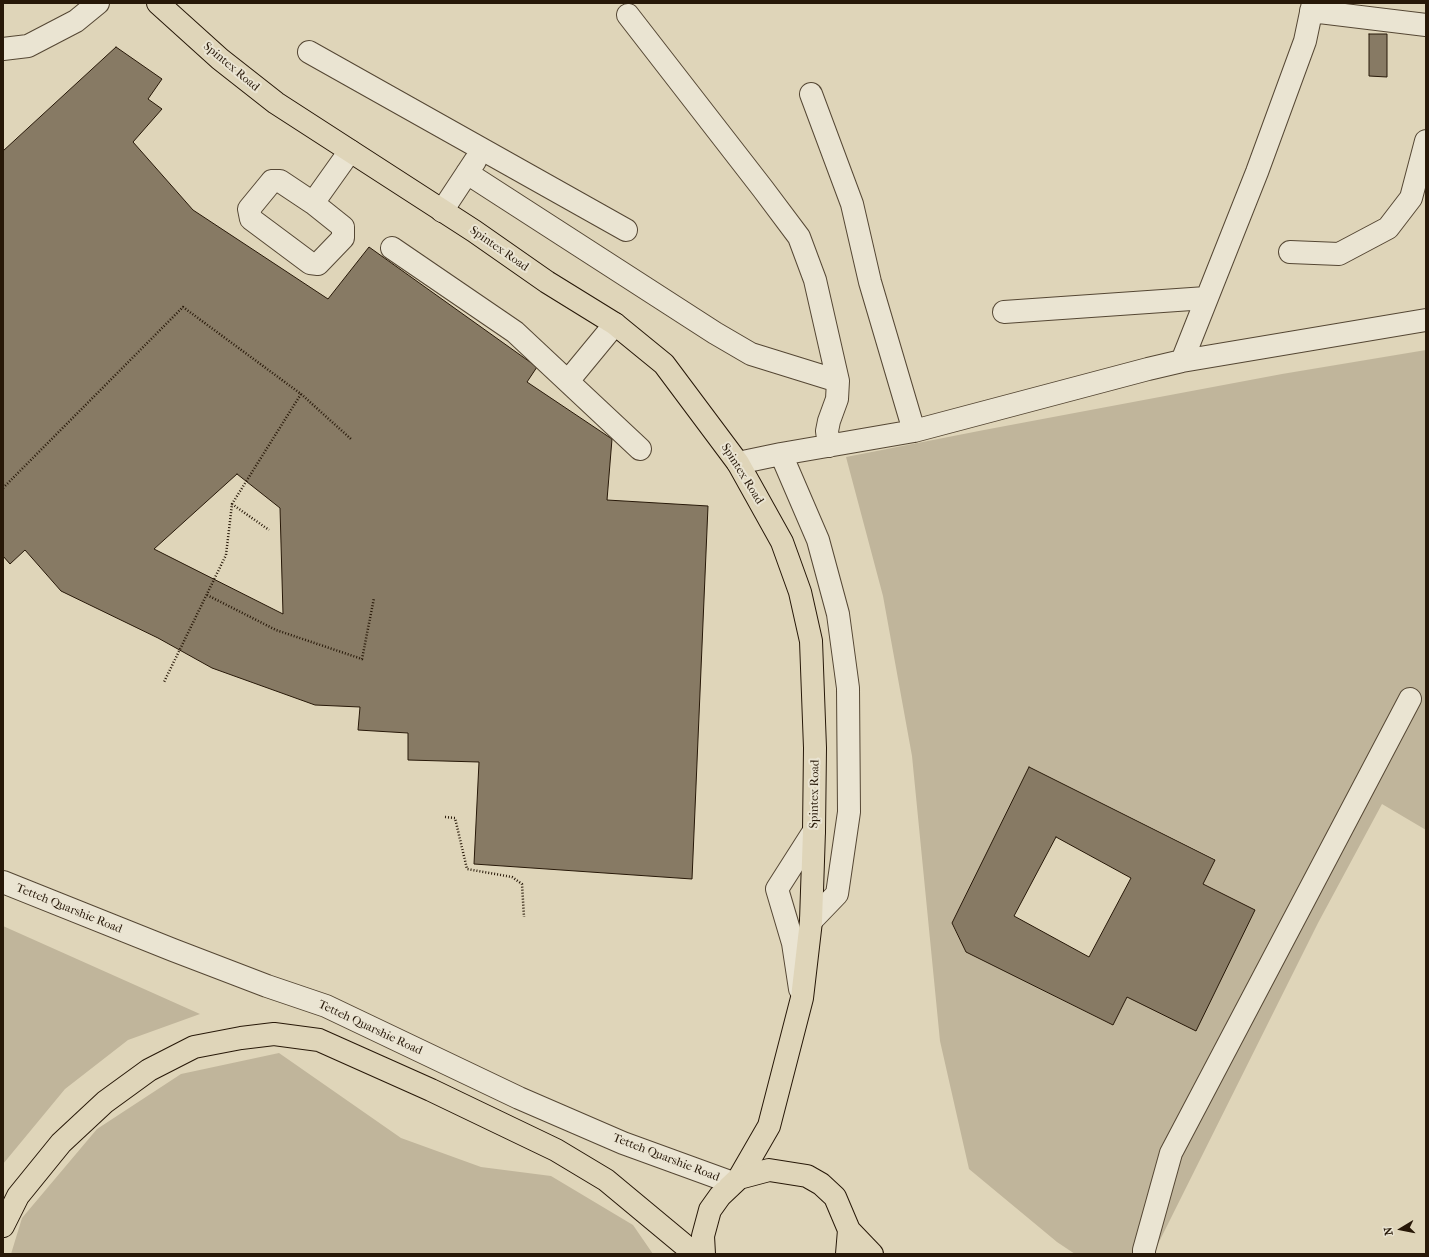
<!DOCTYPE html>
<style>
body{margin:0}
#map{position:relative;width:1429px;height:1257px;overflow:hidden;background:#dfd5b9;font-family:"IM FELL French Canon",serif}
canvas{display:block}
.frame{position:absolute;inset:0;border:4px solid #271808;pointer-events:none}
.north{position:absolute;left:1381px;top:1209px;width:40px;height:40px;-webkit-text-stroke:3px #eae4d2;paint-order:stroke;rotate:260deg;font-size:11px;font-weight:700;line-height:16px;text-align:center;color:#271808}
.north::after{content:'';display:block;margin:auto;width:14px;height:18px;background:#271808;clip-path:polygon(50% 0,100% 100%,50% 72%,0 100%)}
</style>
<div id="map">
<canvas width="1429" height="1257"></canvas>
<div class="frame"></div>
<div class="north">N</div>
</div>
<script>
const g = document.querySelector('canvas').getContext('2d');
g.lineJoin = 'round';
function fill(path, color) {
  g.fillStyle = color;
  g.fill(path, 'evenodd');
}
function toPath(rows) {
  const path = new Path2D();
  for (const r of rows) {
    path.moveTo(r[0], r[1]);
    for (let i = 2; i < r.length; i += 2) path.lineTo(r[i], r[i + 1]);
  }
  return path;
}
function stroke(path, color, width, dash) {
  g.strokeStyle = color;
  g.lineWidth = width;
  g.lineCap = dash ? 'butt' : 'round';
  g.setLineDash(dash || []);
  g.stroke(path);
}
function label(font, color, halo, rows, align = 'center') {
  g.font = font + ' "IM FELL French Canon",serif';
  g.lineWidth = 4;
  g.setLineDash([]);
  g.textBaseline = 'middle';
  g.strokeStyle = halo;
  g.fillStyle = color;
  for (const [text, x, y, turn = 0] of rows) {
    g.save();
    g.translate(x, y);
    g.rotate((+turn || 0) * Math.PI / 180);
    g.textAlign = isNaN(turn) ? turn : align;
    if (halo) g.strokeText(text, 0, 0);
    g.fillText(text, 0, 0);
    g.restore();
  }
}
fill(toPath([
 [1426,350,1426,830,1382,804,1318,923,1153,1254,1075,1254,1057,1242,969,1169,940,1041,912,756,883,596,846,457,984,430,1282,374],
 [1029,767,1215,859,1203,884,1255,910,1127,997,1113,1025,966,952,952,924],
 [3,926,200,1014,128,1040,65,1089,3,1164],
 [279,1053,401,1138,481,1167,551,1176,633,1225,653,1254,11,1254,22,1218,97,1129,181,1074]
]), '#c0b59b');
const building = toPath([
 [1369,34,1387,34,1387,77,1369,76,1369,34],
 [116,47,162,79,148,99,162,109,133,142,193,210,328,299,369,247,537,367,527,382,612,439,607,500,708,506,692,879,474,864,479,762,408,760,408,733,358,730,360,707,315,705,212,668,158,638,61,591,25,550,10,564,3,556,3,151,116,47],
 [237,474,280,508,283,614,154,549,237,474],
 [1029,767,1215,860,1203,884,1255,910,1196,1031,1127,997,1113,1025,966,952,952,923,1029,767],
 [1056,837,1131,878,1089,957,1014,916,1056,837]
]);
fill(building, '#877a64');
stroke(building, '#271808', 1);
const minor = toPath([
 [1311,11,1426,25],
 [628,15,763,189,799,237,815,280,838,381,837,399,829,421,827,431,829,446],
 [3,49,28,46,76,21,98,3],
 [309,52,626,230],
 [811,94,852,204,870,282,914,431],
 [467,173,715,333,751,354,838,381],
 [272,181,280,181,313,203,343,227,343,238,318,264,310,263,251,219,249,209,272,181],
 [313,203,350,151],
 [442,211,475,161],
 [392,248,515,332,640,449],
 [1290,252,1339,254,1388,228,1411,198,1426,141],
 [1004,312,1206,298],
 [1182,361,1257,172,1305,41,1313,3],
 [568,381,615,324],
 [781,454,818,540,838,614,848,688,849,812,837,894,811,921],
 [738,463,781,454,914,431,1148,369,1182,361,1426,320],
 [3,882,173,950,267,986,326,1006,519,1098,623,1143,733,1183],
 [800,989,793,943,777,889,814,831],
 [1144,1254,1144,1250,1171,1153,1410,699]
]);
const major = toPath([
 [158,3,220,59,276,103,474,231,547,282,615,324,664,364,738,463,782,542,800,592,811,641,815,748,814,831,811,921,802,998,769,1126,739,1178]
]);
const highway = toPath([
 [3,1226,18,1196,61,1143,105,1102,149,1070,194,1047,241,1038,274,1034,319,1040,431,1090,556,1150,606,1180,695,1254],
 [704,1254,703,1236,710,1210,720,1196,739,1178,769,1170,807,1176,821,1184,835,1197,849,1230,872,1254],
 [847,1254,849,1230]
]);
stroke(minor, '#554734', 24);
stroke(major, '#271808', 24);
stroke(highway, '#271808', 24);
stroke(toPath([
 [301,394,351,439],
 [3,488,183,307,301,394,232,504,226,555,164,682],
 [232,504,269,530],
 [207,595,276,630,362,659,374,598],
 [445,817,455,818,467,869,512,877,522,884,524,917]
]), '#271808', 2.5, [1, 2]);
stroke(minor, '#eae4d2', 22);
stroke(major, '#dfd5b9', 22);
stroke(highway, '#dfd5b9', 22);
label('12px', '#271808', '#eae4d2', [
 ["Spintex Road",231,67,40],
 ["Spintex Road",499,249,35],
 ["Spintex Road",742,474,58],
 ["Spintex Road",815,794,-89],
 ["Tetteh Quarshie Road",69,909,22],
 ["Tetteh Quarshie Road",370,1028,25],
 ["Tetteh Quarshie Road",666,1158,21]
]);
</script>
